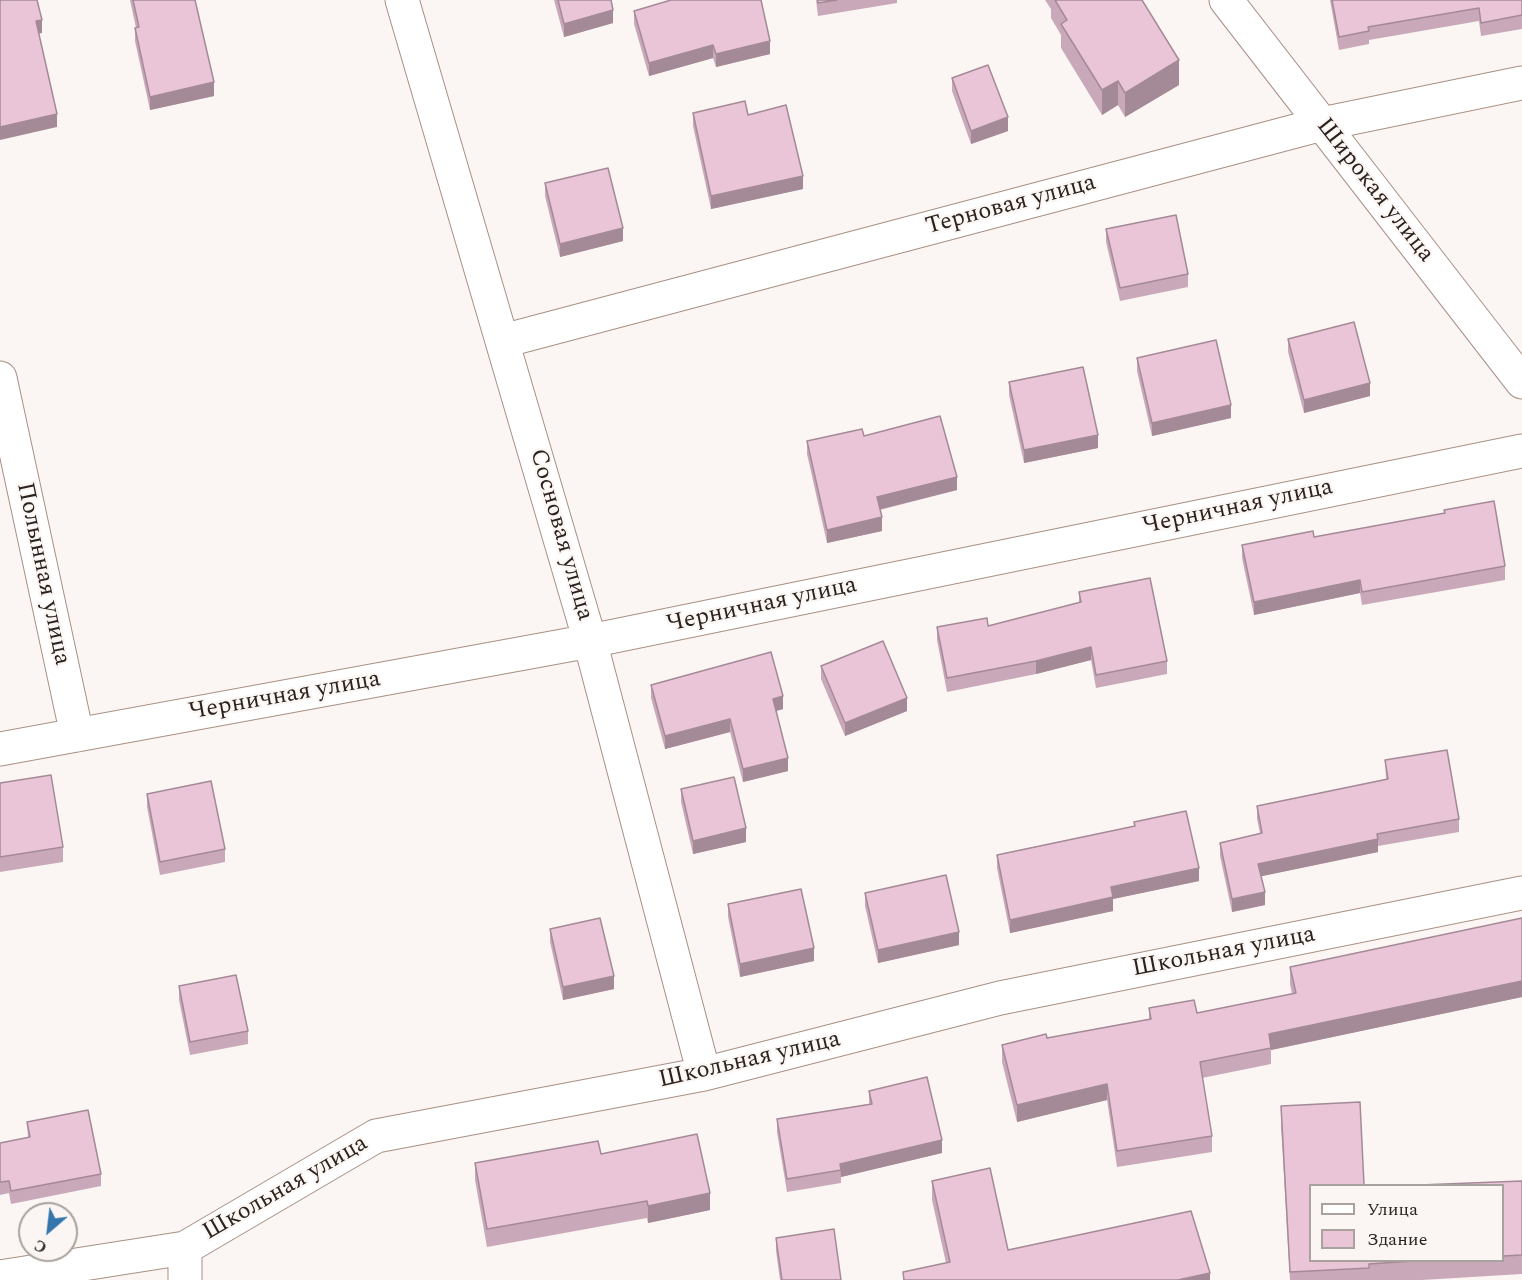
<!DOCTYPE html>
<meta charset="utf-8">
<style>
body{margin:0}
#map{position:relative;width:1522px;height:1280px;overflow:hidden;background:#fbf6f3;font-family:Spectral,serif}
canvas{display:block}
.legend{position:absolute;left:1309px;top:1184px;width:195px;height:78px;box-sizing:border-box;background:#fbf6f3;border:2px solid #a8a19d;margin:0;padding:8px 10px;list-style:none;font-size:18px;color:#2b221d}
.legend li{display:flex;align-items:center;gap:12px;height:30px}
.legend b{width:30px;border:2px solid #a8a19d}
.north{position:absolute;left:18px;top:1202px;width:60px;height:60px;box-sizing:border-box;background:#fbf6f3;border:2px solid #a8a19d;border-radius:50%;rotate:208deg;font-size:16px;font-weight:700;line-height:24px;text-align:center;color:#2b221d}
.north::after{content:'';display:block;margin:auto;width:21px;height:27px;background:#3475ab;clip-path:polygon(50% 0,100% 100%,50% 72%,0 100%)}
</style>
<div id="map">
<canvas width="1522" height="1280"></canvas>
<ul class="legend">
<li><b style="height:8px;background:#fff"></b>Улица</li>
<li><b style="height:16px;background:#eac5d7"></b>Здание</li>
</ul>
<div class="north">С</div>
</div>
<script>
const g = document.querySelector('canvas').getContext('2d');
g.lineJoin = 'round';
function toPath(rows) {
  const path = new Path2D();
  for (const r of rows) {
    path.moveTo(r[0], r[1]);
    for (let i = 2; i < r.length; i += 2) path.lineTo(r[i], r[i + 1]);
  }
  return path;
}
function stroke(path, color, width, dash) {
  g.strokeStyle = color;
  g.lineWidth = width;
  g.lineCap = dash ? 'butt' : 'round';
  g.setLineDash(dash || []);
  g.stroke(path);
}
function fill(path, color) {
  g.fillStyle = color;
  g.fill(path, 'evenodd');
}
function label(font, color, halo, rows, align = 'center') {
  g.font = font + ' Spectral,serif';
  g.lineWidth = 4.5;
  g.setLineDash([]);
  g.textBaseline = 'middle';
  g.strokeStyle = halo;
  g.fillStyle = color;
  for (const [text, x, y, turn = 0] of rows) {
    g.save();
    g.translate(x, y);
    g.rotate((+turn || 0) * Math.PI / 180);
    g.textAlign = isNaN(turn) ? turn : align;
    if (halo) g.strokeText(text, 0, 0);
    g.fillText(text, 0, 0);
    g.restore();
  }
}
const street = toPath([
 [402,0,590,641,704,1074],
 [1226,0,1522,382],
 [503,341,1322,124,1522,83],
 [0,378,77,735],
 [0,749,590,641,1522,451],
 [185,1248,185,1280],
 [0,1277,185,1248,376,1136,704,1074,1000,998,1522,893]
]);
stroke(street, '#a89084', 35);
stroke(street, '#fff', 33);
fill(toPath([
 [130,0,195,0,214,96,150,110,135,41,135,28,136,28],
 [554,0,611,0,613,23,564,37],
 [816,0,897,0,897,3,818,16],
 [1045,0,1142,0,1179,85,1125,117,1118,105,1102,115,1061,48,1061,35,1051,18,1051,9],
 [1330,0,1522,0,1522,29,1481,36,1479,21,1369,40,1369,44,1339,50],
 [634,11,770,54,716,67,713,58,649,76,634,24],
 [952,78,1008,131,971,144,952,91],
 [693,113,748,115,803,189,711,209,693,126],
 [545,183,623,241,560,257,545,196],
 [1106,229,1188,274,1188,287,1120,301,1106,242],
 [1288,339,1370,396,1304,413,1288,352],
 [1137,358,1231,418,1152,436,1137,371],
 [1009,382,1098,448,1024,463,1009,395],
 [864,436,957,490,880,510,882,531,827,543,807,454,807,441],
 [1314,537,1505,566,1505,580,1362,605,1360,593,1254,615,1242,558,1242,545],
 [1079,592,1167,661,1167,674,1096,688,1091,660,1036,674,947,692,937,640,937,627,988,626,1079,603],
 [821,666,907,711,845,736,821,679],
 [651,685,783,709,776,711,788,771,743,782,730,732,665,749,651,698],
 [1385,760,1459,819,1459,832,1378,846,1378,852,1261,876,1265,905,1232,912,1220,856,1220,843,1260,833,1257,819,1257,806,1386,779],
 [0,783,63,847,63,862,0,872],
 [681,789,746,842,693,854,681,802],
 [147,794,225,849,225,862,160,875,147,807],
 [1134,822,1199,881,1113,899,1113,911,1010,933,997,868,997,855,1134,826],
 [865,893,959,945,878,963,865,906],
 [728,904,814,961,740,977,728,917],
 [1522,918,1522,997,1271,1050,1271,1064,1202,1078,1212,1136,1212,1152,1117,1167,1107,1100,1017,1122,1002,1062,1002,1045,1047,1038,1149,1019,1149,1008,1197,1013,1292,994,1290,984,1290,967],
 [550,929,614,989,563,1000,550,942],
 [179,986,248,1031,248,1044,190,1055,179,1000],
 [869,1091,942,1153,841,1177,841,1183,787,1192,777,1132,777,1119,869,1104],
 [1281,1106,1311,1260,1503,1260,1503,1185,1522,1181,1522,1274,1422,1280,1290,1280,1281,1125],
 [27,1122,101,1174,101,1186,11,1204,9,1193,0,1195,0,1143,28,1138],
 [601,1154,710,1210,648,1223,647,1218,487,1247,475,1180,475,1163],
 [932,1181,1008,1250,1210,1280,903,1280,903,1272,946,1263,932,1200],
 [776,1238,841,1280,780,1280,776,1251]
]), '#c9a9b9');
fill(toPath([
 [613,10,613,23,564,37,564,24],
 [42,20,42,33,36,34,36,21],
 [770,41,770,54,716,67,716,54],
 [713,45,713,58,649,76,649,63],
 [1179,60,1179,85,1125,117,1125,93],
 [1118,81,1118,105,1102,115,1102,90],
 [214,82,214,96,150,110,150,97],
 [57,114,57,127,0,140,0,127],
 [1008,117,1008,131,971,144,971,131],
 [803,176,803,189,711,209,711,196],
 [623,228,623,241,560,257,560,244],
 [1370,383,1370,396,1304,413,1304,400],
 [1231,405,1231,418,1152,436,1152,423],
 [1098,435,1098,448,1024,463,1024,450],
 [957,477,957,490,877,510,877,497],
 [882,517,882,531,827,543,827,530],
 [1360,580,1360,593,1254,615,1254,602],
 [1091,647,1091,660,1036,674,1036,661],
 [783,696,783,709,773,712,773,699],
 [907,698,907,711,845,736,845,723],
 [730,719,730,732,665,749,665,736],
 [788,758,788,771,743,782,743,769],
 [746,828,746,842,693,854,693,841],
 [1378,839,1378,852,1258,877,1258,864],
 [1199,868,1199,881,1113,899,1113,911,1010,933,1010,920,1111,887],
 [1265,892,1265,905,1232,912,1232,899],
 [959,932,959,945,878,963,878,950],
 [814,948,814,961,740,977,740,964],
 [614,976,614,989,563,1000,563,987],
 [1522,981,1522,997,1271,1050,1269,1034],
 [1107,1084,1107,1100,1017,1122,1017,1105],
 [942,1140,942,1153,841,1177,840,1164],
 [710,1193,710,1210,648,1223,648,1206],
 [1210,1273,1210,1280,1178,1280]
]), '#a48a96');
const building = toPath([
 [0,0,37,0,42,20,36,21,57,114,0,127,0,0],
 [133,0,195,0,214,82,150,97,135,28,139,27,133,0],
 [558,0,611,0,613,10,564,24,558,0],
 [671,0,761,0,770,41,716,54,713,45,649,63,634,11,671,0],
 [818,0,837,0,818,3,818,0],
 [1055,0,1142,0,1179,60,1125,93,1118,81,1102,90,1061,24,1067,20,1055,0],
 [1332,0,1522,0,1522,15,1481,23,1479,8,1368,27,1369,31,1339,37,1332,0],
 [988,65,1008,117,971,131,952,78,988,65],
 [745,101,748,115,786,105,803,176,711,196,693,113,745,101],
 [608,168,623,228,560,244,545,183,608,168],
 [1176,215,1188,274,1120,288,1106,229,1176,215],
 [1354,322,1370,383,1304,400,1288,339,1354,322],
 [1216,340,1231,405,1152,423,1137,358,1216,340],
 [1083,367,1098,435,1024,450,1009,382,1083,367],
 [940,416,957,477,877,497,882,517,827,530,807,441,862,429,864,436,940,416],
 [1494,501,1505,566,1362,592,1360,580,1254,602,1242,545,1313,531,1314,537,1445,513,1444,510,1494,501],
 [1150,578,1167,661,1096,675,1091,647,1036,661,947,678,937,627,987,618,988,626,1081,602,1079,592,1150,578],
 [883,641,907,698,845,723,821,666,883,641],
 [771,652,783,696,773,699,788,758,743,769,730,719,665,736,651,685,771,652],
 [1447,750,1459,819,1377,834,1378,839,1258,864,1265,892,1232,899,1220,843,1262,833,1257,806,1388,779,1385,760,1447,750],
 [51,775,63,847,0,857,0,783,51,775],
 [734,777,746,828,693,841,681,789,734,777],
 [211,781,225,849,160,862,147,794,211,781],
 [1186,811,1199,868,1111,887,1113,897,1010,920,997,855,1135,826,1134,822,1186,811],
 [946,875,959,932,878,950,865,893,946,875],
 [801,889,814,948,740,964,728,904,801,889],
 [600,918,614,976,563,987,550,929,600,918],
 [1522,918,1522,981,1269,1034,1271,1048,1200,1062,1212,1136,1117,1151,1107,1084,1017,1105,1002,1045,1046,1034,1047,1038,1151,1019,1149,1008,1194,1000,1197,1013,1296,993,1290,967,1522,918],
 [236,975,248,1031,190,1042,179,986,236,975],
 [927,1077,942,1140,840,1164,841,1170,787,1179,777,1119,872,1104,869,1091,927,1077],
 [1360,1102,1364,1185,1311,1185,1311,1260,1428,1260,1369,1264,1369,1268,1290,1272,1281,1106,1360,1102],
 [88,1110,101,1174,11,1191,9,1181,0,1182,0,1143,30,1137,27,1122,88,1110],
 [697,1134,710,1193,648,1206,647,1201,487,1229,475,1163,598,1141,601,1154,697,1134],
 [990,1168,1008,1250,1191,1211,1210,1273,1178,1280,904,1280,903,1272,950,1262,932,1181,990,1168],
 [1522,1181,1522,1255,1503,1256,1503,1185,1419,1185,1522,1181],
 [834,1229,841,1280,782,1280,776,1238,834,1229]
]);
fill(building, '#eac5d7');
stroke(building, '#a48a96', 1.5);
label('24px', '#2b221d', '#fbf6f3', [
 ["Широкая улица",1374,191,52],
 ["Терновая улица",1011,206,-15],
 ["Черничная улица",1238,508,-12],
 ["Сосновая улица",560,535,74],
 ["Полынная улица",42,574,78],
 ["Черничная улица",762,606,-12],
 ["Черничная улица",285,697,-10],
 ["Школьная улица",1224,953,-11],
 ["Школьная улица",750,1061,-13],
 ["Школьная улица",286,1189,-30]
]);
</script>
